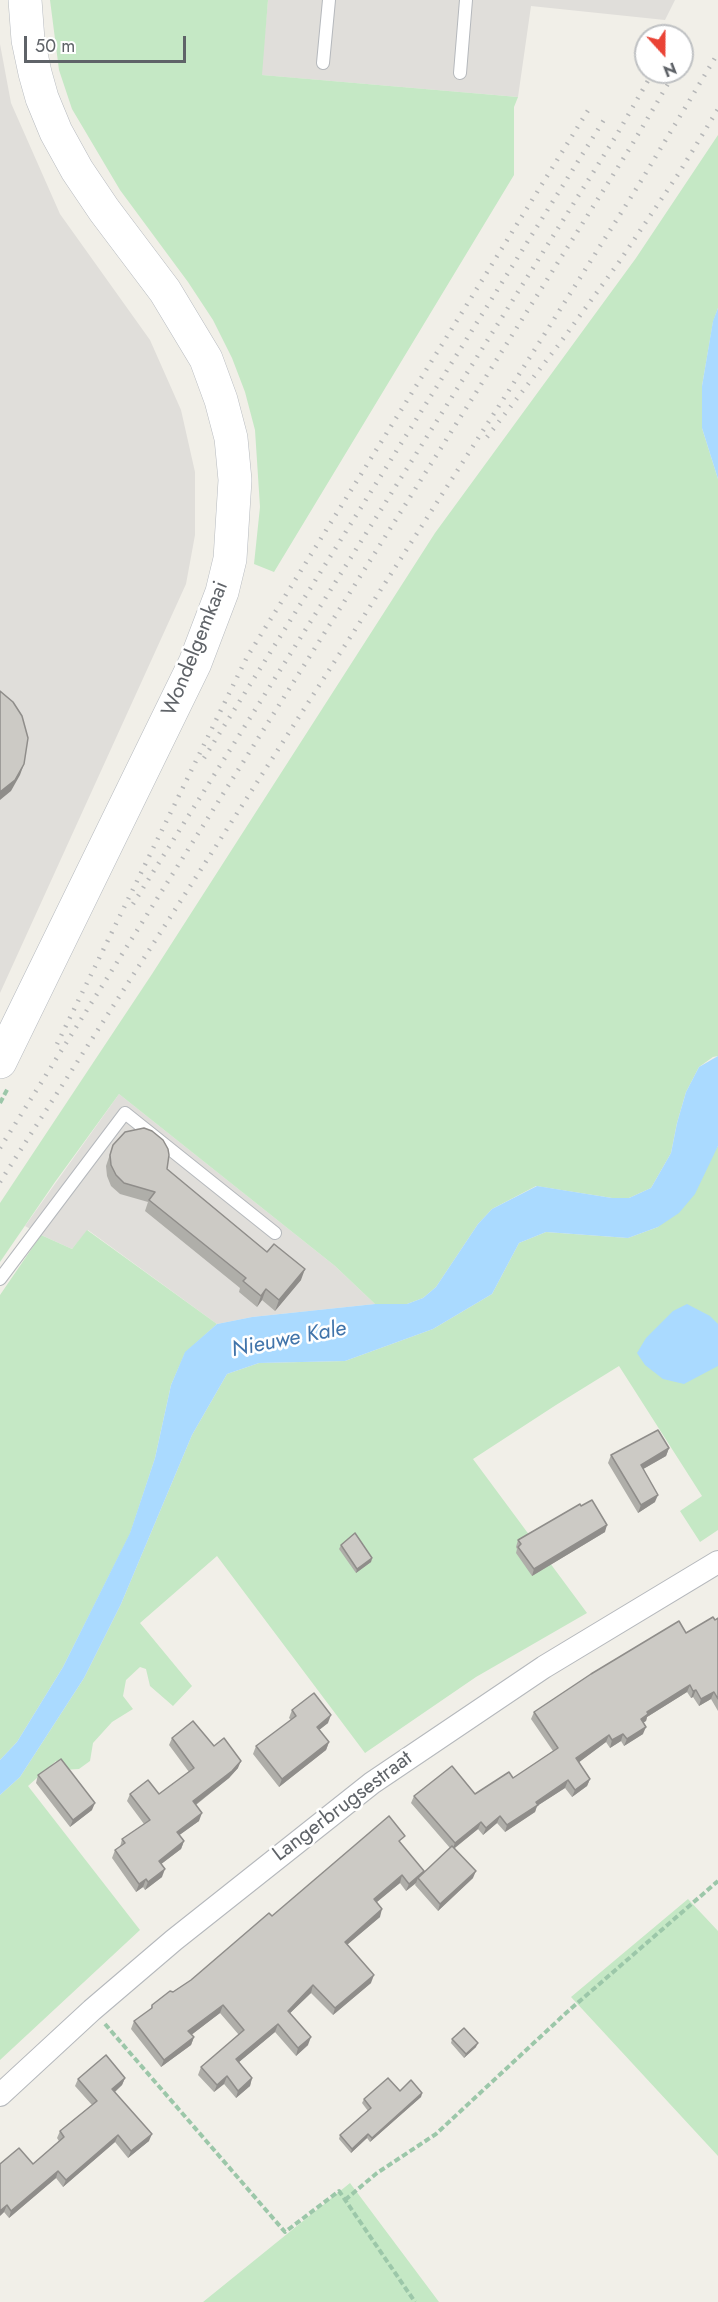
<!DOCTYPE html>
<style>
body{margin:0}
#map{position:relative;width:718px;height:2302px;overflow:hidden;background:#f1efe8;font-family:Jost,sans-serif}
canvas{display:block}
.north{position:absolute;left:634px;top:24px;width:60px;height:60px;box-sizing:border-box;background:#fff;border:2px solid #bfc1c3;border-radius:50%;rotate:159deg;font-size:16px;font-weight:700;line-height:24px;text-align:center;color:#5f6368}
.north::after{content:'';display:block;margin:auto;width:21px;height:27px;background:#ea4335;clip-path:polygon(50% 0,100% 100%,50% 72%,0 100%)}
.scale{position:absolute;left:24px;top:36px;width:162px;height:27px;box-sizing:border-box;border:3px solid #5f6368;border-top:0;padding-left:8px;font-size:18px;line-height:21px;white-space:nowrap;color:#5f6368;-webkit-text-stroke:4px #fff;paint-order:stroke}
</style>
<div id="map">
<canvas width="718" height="2302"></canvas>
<div class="north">N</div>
<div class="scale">50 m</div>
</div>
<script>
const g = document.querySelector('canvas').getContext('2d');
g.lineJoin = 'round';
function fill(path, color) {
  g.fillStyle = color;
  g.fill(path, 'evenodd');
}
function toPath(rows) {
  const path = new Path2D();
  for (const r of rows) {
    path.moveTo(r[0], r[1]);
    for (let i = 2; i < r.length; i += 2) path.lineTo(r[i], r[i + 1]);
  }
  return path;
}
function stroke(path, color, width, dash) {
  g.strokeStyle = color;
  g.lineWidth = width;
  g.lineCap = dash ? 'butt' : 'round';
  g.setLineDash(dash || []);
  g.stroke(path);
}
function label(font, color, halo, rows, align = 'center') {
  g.font = font + ' Jost,sans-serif';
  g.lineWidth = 5;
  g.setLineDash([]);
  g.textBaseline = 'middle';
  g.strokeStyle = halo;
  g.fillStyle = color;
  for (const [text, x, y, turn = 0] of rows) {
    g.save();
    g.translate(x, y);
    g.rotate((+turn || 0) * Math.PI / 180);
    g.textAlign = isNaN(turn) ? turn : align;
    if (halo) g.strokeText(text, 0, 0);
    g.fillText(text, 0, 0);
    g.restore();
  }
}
fill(toPath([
 [268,0,675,0,665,20,531,6,518,97,261,75],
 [0,44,11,103,60,214,150,340,181,410,195,472,195,535,186,584,0,993],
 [119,1094,335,1266,375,1304,252,1317,217,1324,88,1230,72,1249,41,1235,25,1226]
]), '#e0deda');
fill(toPath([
 [50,0,268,0,262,75,518,97,514,107,514,175,274,572,254,564,260,507,255,430,245,392,232,358,213,320,188,282,120,190,72,109,59,70],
 [718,135,718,308,713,322,702,386,702,428,718,479,718,1056,713,1057,699,1067,686,1092,677,1123,671,1153,651,1188,629,1198,612,1198,536,1186,492,1209,478,1224,436,1287,423,1298,407,1304,375,1304,335,1266,119,1094,55,1182,0,1262,0,1203,152,974,435,533,636,258],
 [718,1146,718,1530,700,1542,680,1511,702,1496,619,1366,556,1405,473,1459,587,1613,476,1677,365,1753,217,1556,140,1623,192,1686,173,1706,150,1686,146,1669,140,1667,126,1680,123,1696,133,1709,112,1722,93,1743,90,1761,79,1769,62,1770,56,1761,28,1786,140,1930,0,2060,0,1795,20,1777,84,1678,121,1604,192,1435,227,1374,259,1363,345,1361,433,1329,492,1294,519,1243,546,1232,628,1238,658,1227],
 [87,1230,217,1324,185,1353,171,1385,155,1458,130,1534,63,1667,17,1742,0,1760,0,1295,41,1235,72,1249],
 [688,1899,718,1931,718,2156,571,1997],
 [350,2183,439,2302,203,2302]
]), '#c5e8c5');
fill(toPath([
 [718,308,718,479,702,428,702,386,713,321],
 [718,1056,718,1146,695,1194,679,1213,658,1227,628,1238,546,1232,519,1243,492,1294,433,1329,345,1361,259,1363,227,1374,192,1435,121,1604,84,1678,20,1777,0,1795,0,1760,17,1742,63,1667,130,1533,155,1458,171,1385,185,1352,217,1324,252,1317,375,1304,407,1304,423,1298,436,1287,478,1224,492,1209,537,1186,612,1198,629,1198,651,1188,671,1153,677,1123,686,1092,699,1067],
 [687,1304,710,1316,718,1324,718,1366,684,1384,663,1379,645,1365,637,1353,646,1338,673,1311]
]), '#aadaff');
const lane = toPath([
 [323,63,329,0],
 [460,73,466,0],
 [0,1279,125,1113,275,1233]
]);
const street = toPath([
 [0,2095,92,2010,174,1940,372,1783,544,1667,718,1562]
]);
const secondary = toPath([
 [0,1062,195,663,222,592,230,559,235,480,231,438,221,400,206,359,165,291,104,210,77,170,56,132,42,98,35,73,28,40,25,0]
]);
stroke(lane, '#b5b8bc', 14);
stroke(street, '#b5b8bc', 24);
stroke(secondary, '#b6babf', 34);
stroke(toPath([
 [0,1103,8,1088],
 [105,2024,285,2232,339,2191,415,2302],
 [345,2200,377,2173,436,2134,566,2013,718,1881]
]), '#9cc7a9', 4, [6, 3]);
stroke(lane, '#fff', 12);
stroke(street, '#fff', 22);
stroke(secondary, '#fff', 33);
stroke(toPath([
 [682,59,686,53],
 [487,437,560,343,619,262,679,173,718,109],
 [204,758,607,115],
 [133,904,616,136,653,72],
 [57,1044,247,657,592,104],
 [0,1148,630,148,675,72],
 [0,1182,513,384,638,186,718,53]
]), '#b6b7b8', 4.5, [1.5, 8]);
fill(toPath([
 [113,1145,167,1169,301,1280,275,1311,262,1300,257,1307,239,1292,240,1288,145,1211,148,1202,120,1194,111,1186,107,1176,106,1166],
 [669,1448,666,1456,643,1469,655,1502,638,1513,608,1463,611,1455],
 [581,1506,605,1532,532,1576,516,1553,517,1549,516,1547,518,1540],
 [341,1545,372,1558,371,1562,356,1573,339,1549],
 [718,1618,718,1711,711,1699,699,1706,693,1697,691,1698,687,1692,647,1717,646,1721,643,1722,643,1734,624,1746,621,1741,610,1748,606,1742,579,1762,590,1779,587,1786,572,1797,565,1788,537,1806,535,1812,505,1832,497,1823,483,1835,478,1829,455,1848,473,1878,438,1911,415,1885,416,1883,406,1891,400,1883,376,1902,380,1917,347,1945,371,1983,333,2015,311,1993,290,2013,308,2045,296,2056,275,2032,239,2062,252,2078,250,2086,236,2098,224,2084,214,2092,198,2075,201,2067,239,2035,220,2013,191,2035,194,2037,191,2045,161,2067,131,2029,134,2021,151,2009,152,2005,191,1980,272,1916,401,1844,424,1873,450,1848,411,1803,414,1796,475,1794,513,1778,553,1751,531,1719,534,1712,686,1633],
 [292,1710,328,1723,319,1730,329,1742,326,1750,279,1787,253,1754,256,1746,291,1720,289,1718],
 [172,1738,214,1746,238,1768,229,1778,196,1805,199,1821,179,1835,184,1841,181,1849,161,1864,162,1877,145,1890,143,1887,136,1892,112,1858,115,1850,120,1847,122,1839,144,1824,127,1801,130,1794,159,1794,189,1772,169,1745],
 [38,1775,92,1810,70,1827,36,1783],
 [452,2039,476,2047,464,2058,451,2043],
 [125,2078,122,2085,115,2092,149,2141,128,2158,115,2142,63,2187,56,2178,9,2218,4,2212,0,2216,33,2164,59,2141,57,2138,60,2131,92,2105,75,2086,78,2079],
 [400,2091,422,2093,421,2097,370,2142,367,2138,351,2153,339,2139,340,2135,368,2111,362,2103,364,2099]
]), '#afaea9');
fill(toPath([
 [24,764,20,775,11,791,0,800,0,792],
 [305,1269,301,1280,275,1311,279,1300],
 [266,1289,262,1300,257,1307,261,1296],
 [669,1448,666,1456,638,1472,641,1465],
 [658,1495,655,1502,638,1513,641,1505],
 [607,1525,605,1532,532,1576,534,1569],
 [372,1558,371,1562,356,1573,357,1569],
 [690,1685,687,1692,647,1717,646,1721,638,1726,641,1719,647,1712],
 [696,1690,693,1697,691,1698,693,1691],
 [714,1692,711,1699,699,1706,701,1699],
 [331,1715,328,1723,314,1734,317,1727],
 [646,1727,643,1734,624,1746,627,1739],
 [623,1734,621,1741,610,1748,612,1740],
 [609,1735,606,1742,574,1766,576,1758],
 [329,1742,326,1750,279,1787,282,1779],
 [241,1761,238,1768,229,1778,190,1809,193,1801],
 [590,1779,587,1786,572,1797,575,1790],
 [568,1780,565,1788,537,1806,535,1812,505,1832,507,1825,536,1802],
 [95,1803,92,1810,70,1827,73,1820],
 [202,1813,199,1821,174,1839,177,1832],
 [500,1816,497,1823,483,1835,486,1828],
 [481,1822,478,1829,452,1850,455,1843],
 [184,1841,181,1849,156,1868,159,1861],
 [165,1869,162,1877,145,1890,148,1882],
 [424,1871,418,1878,416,1883,406,1891,409,1884],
 [476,1871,473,1878,438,1911,440,1904],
 [402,1875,400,1883,371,1907,374,1899],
 [146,1879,143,1887,136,1892,139,1884],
 [382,1909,380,1917,342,1949,345,1942],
 [374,1975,371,1983,333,2015,335,2008],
 [313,1985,311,1993,285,2018,288,2011],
 [223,2005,220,2013,186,2039,188,2031],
 [278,2024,275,2032,233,2067,236,2059],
 [194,2037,191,2045,161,2067,164,2060],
 [311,2037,308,2045,296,2056,298,2048],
 [478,2043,476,2047,464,2058,466,2054],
 [227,2076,224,2084,214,2092,217,2085],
 [125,2078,122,2085,110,2096,112,2089],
 [252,2078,250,2086,236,2098,238,2091],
 [422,2093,421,2097,370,2142,372,2138],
 [152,2134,149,2141,128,2158,131,2151],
 [368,2134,367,2138,351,2153,352,2149],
 [118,2135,115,2142,63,2187,66,2180],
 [58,2171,56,2178,9,2218,11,2211],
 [7,2205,4,2212,0,2216,0,2211]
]), '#8f8d8a');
const building = toPath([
 [0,691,13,702,22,716,28,738,24,764,15,780,0,792,0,691],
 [144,1128,152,1131,163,1140,168,1149,169,1155,167,1169,267,1252,274,1244,305,1269,279,1300,266,1289,261,1296,243,1281,246,1278,149,1200,155,1192,124,1183,116,1175,111,1165,110,1155,113,1145,125,1132,144,1128],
 [658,1430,669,1448,641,1465,658,1495,641,1505,611,1455,658,1430],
 [592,1500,607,1525,534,1569,518,1547,521,1544,518,1540,580,1504,581,1506,592,1500],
 [355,1533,372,1558,357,1569,341,1545,355,1533],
 [713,1617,715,1620,718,1618,718,1699,714,1692,701,1699,696,1690,693,1691,690,1685,647,1712,648,1714,641,1719,646,1727,627,1739,623,1734,612,1740,609,1735,576,1758,590,1779,575,1790,568,1780,536,1802,538,1805,507,1825,500,1816,486,1828,481,1822,455,1843,414,1796,452,1766,475,1794,509,1772,513,1778,558,1748,534,1712,591,1674,679,1621,686,1633,713,1617],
 [314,1693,331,1715,317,1727,329,1742,282,1779,256,1746,296,1716,292,1710,314,1693],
 [193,1721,214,1746,224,1738,241,1761,232,1771,193,1801,202,1813,177,1832,184,1841,159,1861,165,1869,148,1882,146,1879,139,1884,115,1850,125,1843,122,1839,150,1820,130,1794,148,1780,159,1794,194,1768,172,1738,193,1721],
 [61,1759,95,1803,73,1820,38,1775,61,1759],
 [389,1816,405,1836,399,1841,424,1871,409,1884,402,1875,374,1899,382,1909,345,1942,374,1975,335,2008,313,1985,288,2011,311,2037,298,2048,278,2024,236,2059,252,2078,238,2091,227,2076,217,2085,201,2067,244,2030,223,2005,188,2031,194,2037,164,2060,134,2021,152,2008,152,2005,170,1991,173,1992,191,1980,269,1913,272,1916,389,1816],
 [452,1846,476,1871,440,1904,418,1878,452,1846],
 [464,2028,478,2043,466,2054,452,2039,464,2028],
 [106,2055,125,2078,112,2089,152,2134,131,2151,118,2135,66,2180,58,2171,11,2211,7,2205,0,2211,0,2164,19,2148,33,2164,64,2137,60,2131,97,2101,78,2079,106,2055],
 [388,2078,400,2091,411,2080,422,2093,372,2138,368,2134,352,2149,340,2135,371,2108,364,2099,388,2078]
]);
fill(building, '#cccac5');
stroke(building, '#8f8d8a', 1.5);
label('21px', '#5f6368', '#fff', [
 ["Wondelgemkaai",196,649,-68],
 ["Langerbrugsestraat",343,1807,-37]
]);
label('italic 22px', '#4174aa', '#fff', [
 ["Nieuwe Kale",289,1340,-11]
]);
</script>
